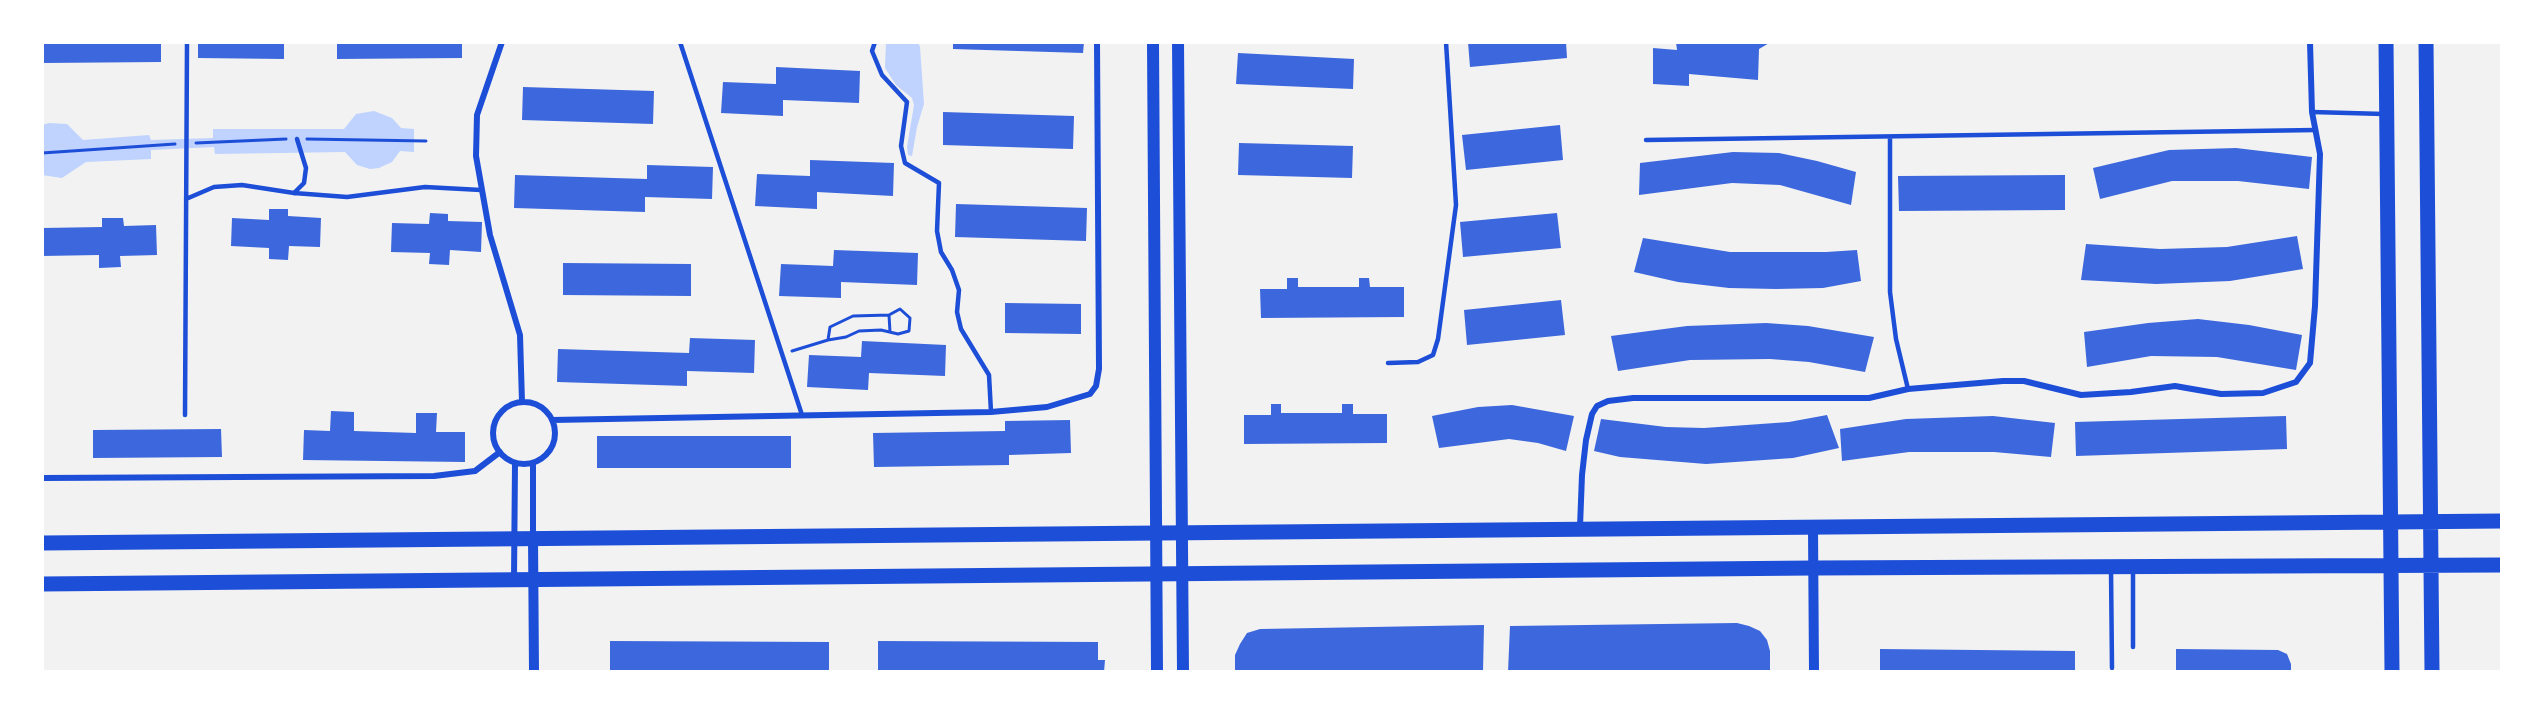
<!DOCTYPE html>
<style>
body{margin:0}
#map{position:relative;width:2544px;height:714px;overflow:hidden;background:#f2f2f2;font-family:"Source Sans 3",sans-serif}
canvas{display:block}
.frame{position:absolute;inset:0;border:44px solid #fff;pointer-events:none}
</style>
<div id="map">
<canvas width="2544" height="714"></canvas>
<div class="frame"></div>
</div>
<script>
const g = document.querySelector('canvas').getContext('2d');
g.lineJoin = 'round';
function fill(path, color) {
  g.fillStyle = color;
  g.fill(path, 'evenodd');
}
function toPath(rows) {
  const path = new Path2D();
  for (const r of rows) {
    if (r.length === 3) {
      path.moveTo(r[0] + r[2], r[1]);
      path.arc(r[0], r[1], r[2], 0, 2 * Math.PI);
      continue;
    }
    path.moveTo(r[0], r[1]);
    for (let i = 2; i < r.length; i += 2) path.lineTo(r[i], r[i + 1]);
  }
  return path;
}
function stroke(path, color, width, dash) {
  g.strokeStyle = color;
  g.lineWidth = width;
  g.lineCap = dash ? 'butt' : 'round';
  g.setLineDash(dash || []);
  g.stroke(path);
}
fill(toPath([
 [886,42,918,42,920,47,924,104,917,127,912,156,908,155,907,147,914,105,912,98,896,85,885,68],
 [374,111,392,118,401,128,414,129,414,152,400,151,392,162,379,168,370,169,357,165,345,152,215,154,214,147,151,150,151,159,86,162,62,178,42,175,42,125,49,123,67,124,83,140,149,135,151,140,213,138,213,129,344,129,356,114]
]), '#bfd3fe');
fill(toPath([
 [42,42,161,42,161,62,42,63],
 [198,42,284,42,284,59,198,58],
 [337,42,462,42,462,58,337,59],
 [953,42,1084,42,1083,53,953,49],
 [1468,42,1566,42,1567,58,1470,67],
 [1676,42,1771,42,1759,49,1758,80,1689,74,1689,86,1653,84,1653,48,1677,50],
 [1238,53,1354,59,1353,89,1236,84],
 [776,67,860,71,859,103,783,100,783,116,721,113,723,82,776,84],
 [523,87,654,91,653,124,522,120],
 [943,112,1074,116,1073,149,943,145],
 [1560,125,1563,160,1466,170,1462,135],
 [1239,143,1353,146,1352,178,1238,175],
 [2236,148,2312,157,2309,189,2238,181,2172,181,2100,199,2093,168,2169,150],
 [1733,152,1779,153,1817,161,1856,172,1851,205,1780,185,1732,183,1639,195,1640,163],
 [810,160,894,163,893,196,817,192,817,209,755,206,757,174,810,176],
 [647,165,713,167,712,199,645,197,645,212,514,208,515,175,647,179],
 [2065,175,2065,210,1899,211,1898,176],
 [956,204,1087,208,1086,241,955,237],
 [269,209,288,209,288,216,321,218,320,247,289,246,288,260,269,259,269,248,231,246,232,218,269,220],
 [430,213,448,214,448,221,482,222,481,252,450,250,449,265,429,264,430,253,391,252,392,223,429,224],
 [1557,213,1561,248,1463,257,1460,222],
 [102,218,123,218,124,226,156,225,157,255,120,256,121,267,99,268,99,255,42,256,42,228,102,227],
 [2297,236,2303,269,2230,281,2156,284,2081,280,2086,244,2160,249,2227,247],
 [1643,238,1730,252,1826,252,1857,250,1861,281,1823,288,1776,289,1729,288,1678,282,1634,272],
 [834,250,918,253,917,285,841,282,841,298,779,296,781,264,833,266],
 [563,263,691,264,691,296,563,295],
 [1287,278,1298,278,1298,287,1359,287,1359,278,1369,278,1370,287,1404,287,1404,317,1261,318,1260,289,1287,289],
 [1561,300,1565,335,1467,345,1464,310],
 [1005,303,1081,304,1081,334,1005,333],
 [2198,319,2249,325,2302,335,2296,370,2217,357,2151,356,2087,367,2084,332,2148,323],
 [1766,323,1808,326,1874,337,1865,372,1809,362,1770,359,1690,360,1618,371,1611,336,1687,326],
 [690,338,755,340,754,373,687,371,687,386,557,382,558,349,689,353],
 [862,341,946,345,945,376,869,373,868,390,807,387,809,355,861,357],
 [1271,404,1281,404,1281,413,1342,413,1342,404,1353,404,1353,414,1387,414,1387,443,1244,444,1244,415,1271,415],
 [1512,405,1574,416,1566,451,1538,443,1509,439,1439,448,1432,416,1478,407],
 [331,411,354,412,354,431,416,433,416,413,437,413,436,432,465,432,465,462,303,460,304,430,330,431],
 [1827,415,1839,448,1793,458,1706,464,1620,457,1594,451,1601,419,1666,427,1704,428,1789,422],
 [1993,416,2055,423,2051,457,1994,452,1909,452,1842,461,1840,429,1906,419],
 [2286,416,2287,449,2076,456,2075,422],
 [1070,420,1071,453,1009,455,1009,465,874,467,873,433,1005,431,1005,421],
 [221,429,222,457,93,458,93,430],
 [597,436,791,436,791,468,597,468],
 [1737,623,1749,626,1760,631,1767,640,1770,651,1770,672,1508,672,1510,626],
 [1484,625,1483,672,1235,672,1235,655,1240,644,1247,633,1260,629],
 [610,641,829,642,829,672,610,672],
 [878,641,1098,642,1098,660,1105,660,1104,672,878,672],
 [1880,649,2075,651,2075,672,1880,672],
 [2176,649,2278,650,2287,654,2291,664,2291,672,2176,672]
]), '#3d67dc');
stroke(toPath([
 [307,139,426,141],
 [196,143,286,139],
 [42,153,175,144],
 [889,315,890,332],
 [792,351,828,340,830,327,853,316,889,315,900,309,910,318,909,331,898,334,881,330,859,331,846,337,828,340]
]), '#1d4ed8', 3);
stroke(toPath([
 [680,42,802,415],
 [875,42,872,51,882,75,907,102,901,146,905,163,939,183,937,231,941,252,952,270,959,290,957,312,961,329,989,375,991,412],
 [2312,112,2384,114],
 [1890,138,1890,292,1896,339,1908,389],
 [1646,140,2316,130],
 [294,193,304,183,306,168,297,139],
 [186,199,214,187,242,185,294,193,347,197,425,187,481,190],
 [1388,363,1418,362,1433,355,1438,339,1456,205,1446,42],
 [185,415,187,42],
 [2111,569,2112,668],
 [2133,647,2133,569]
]), '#1d4ed8', 4.5);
stroke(toPath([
 [502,42,477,115,476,156,490,235,520,335,522,402],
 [524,433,31],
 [552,420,991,412,1047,407,1090,394,1096,386,1099,369,1097,42],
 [533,463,533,537],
 [42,478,434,476,475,471,500,452],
 [1580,527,1582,475,1586,440,1592,414,1597,406,1608,401,1633,398,1869,398,1908,389,2003,381,2024,381,2081,395,2131,392,2175,386,2221,394,2263,393,2296,382,2310,363,2315,306,2320,154,2312,112,2310,42],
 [514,579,515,463]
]), '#1d4ed8', 6);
stroke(toPath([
 [1813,529,1814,672],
 [533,538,534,672]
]), '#1d4ed8', 10);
stroke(toPath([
 [1153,42,1157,672],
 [1178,42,1183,672]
]), '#1d4ed8', 12);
stroke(toPath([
 [2386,42,2392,672],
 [2426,42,2432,672],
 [42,543,2502,521],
 [42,584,1813,568,2502,565]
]), '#1d4ed8', 15);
</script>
